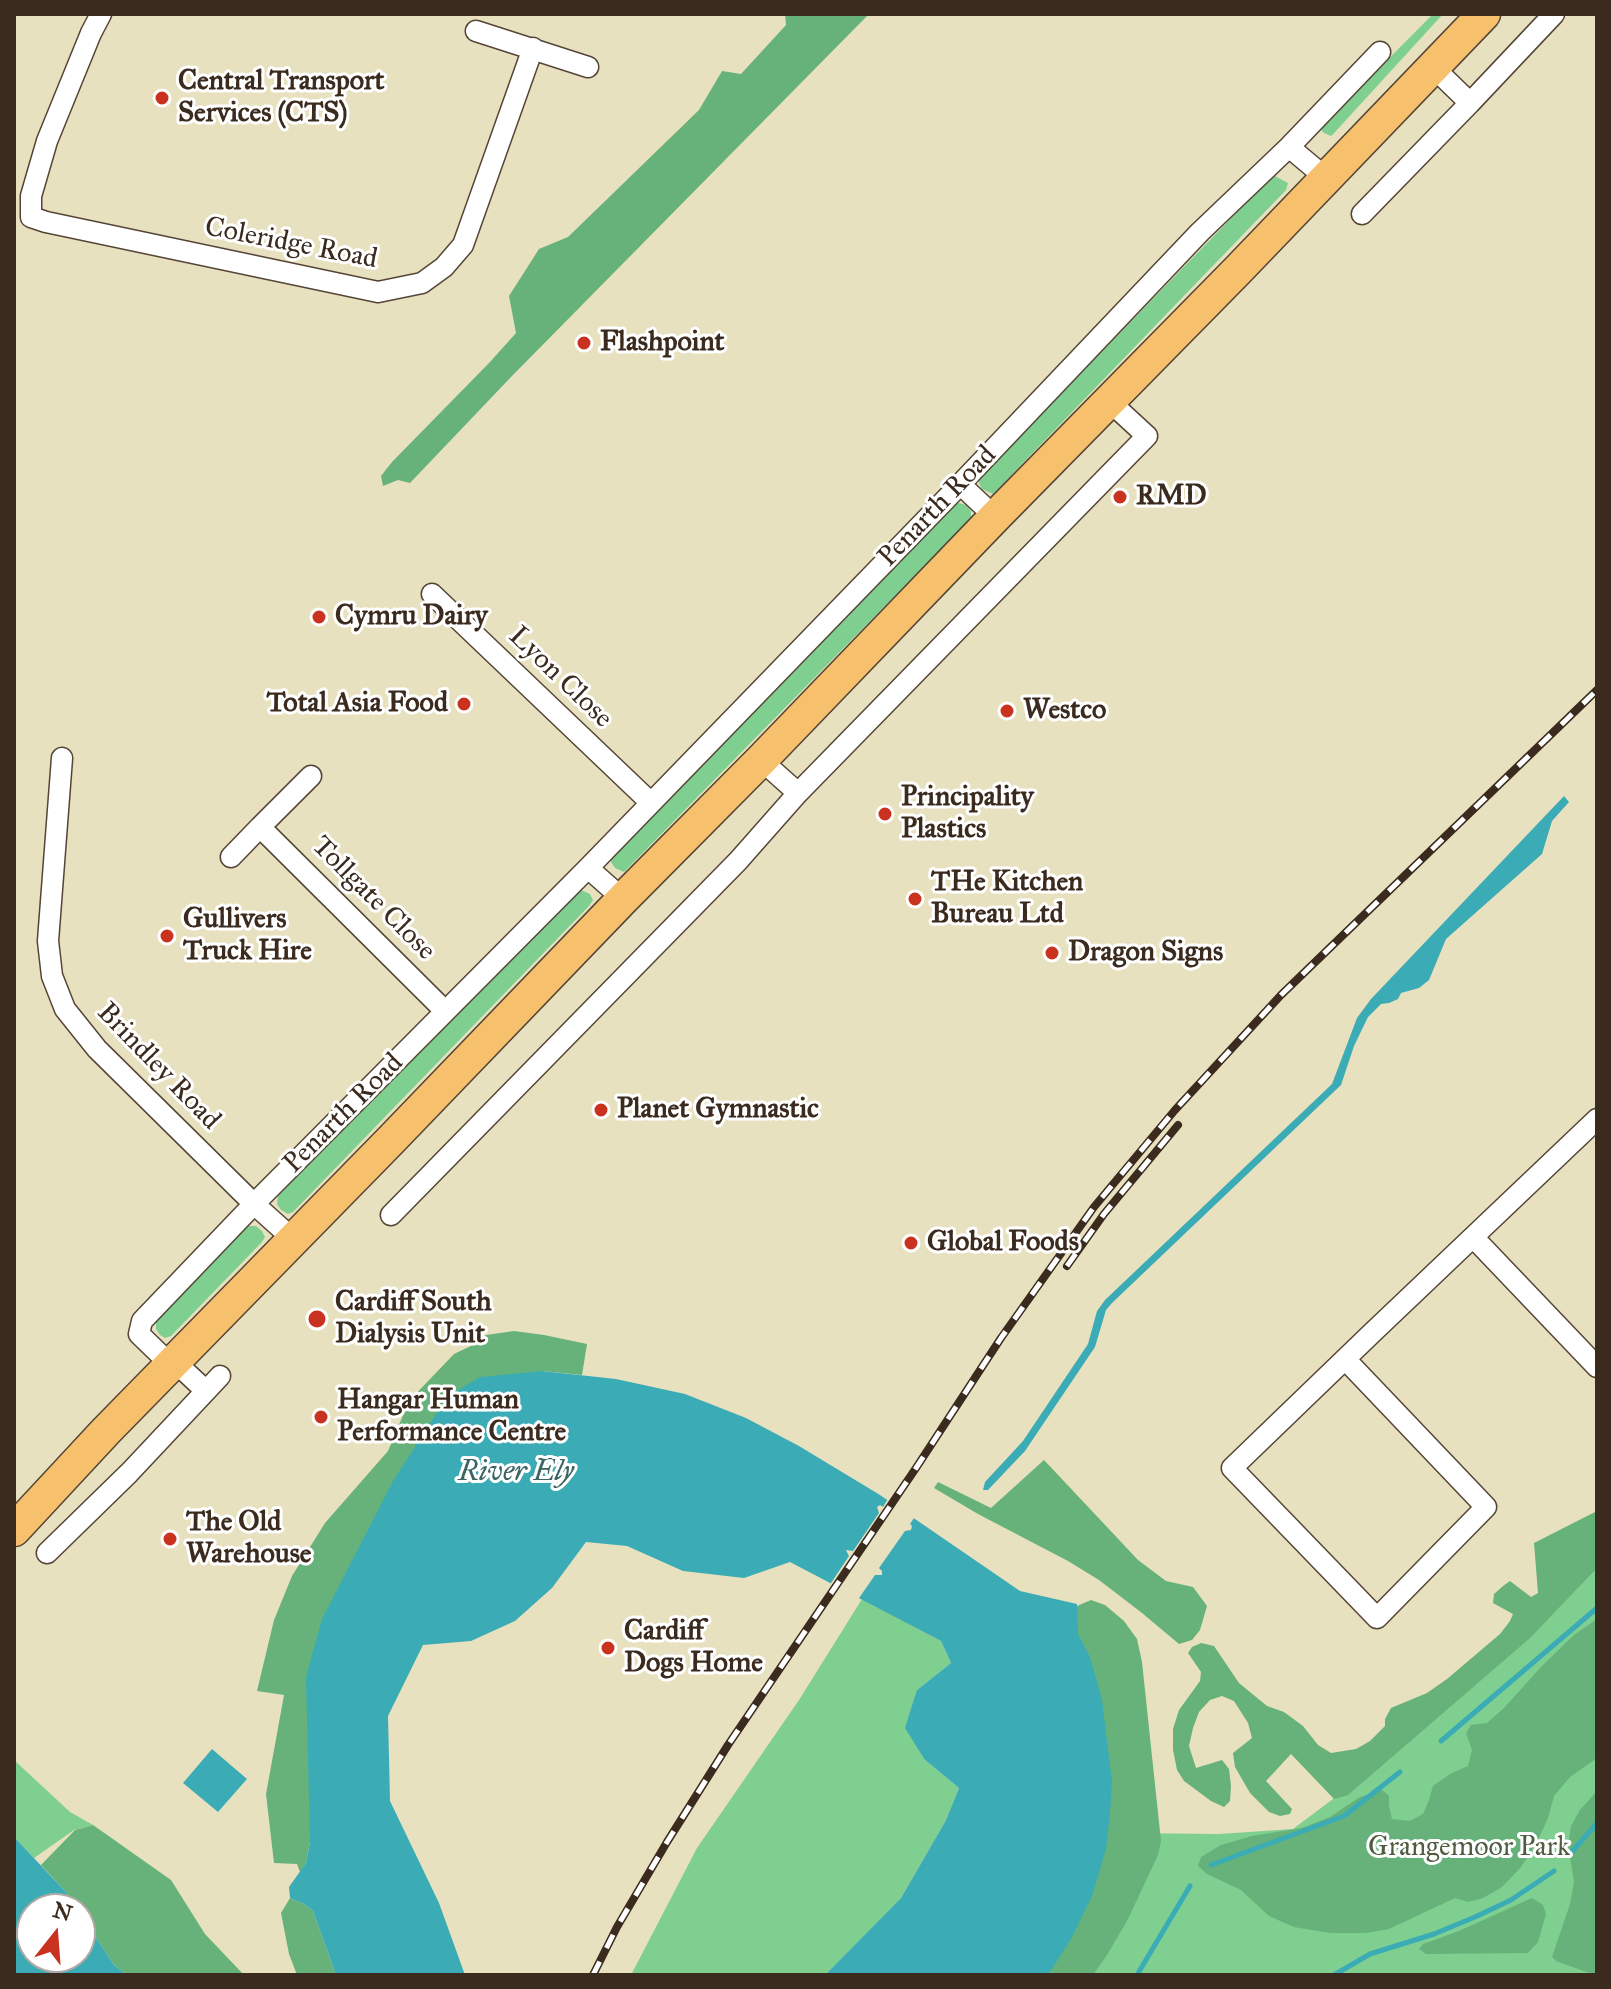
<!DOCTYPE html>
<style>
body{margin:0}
#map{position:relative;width:1611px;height:1989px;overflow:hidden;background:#e8e1bf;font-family:"IM FELL Great Primer",serif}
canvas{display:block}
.frame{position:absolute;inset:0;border:16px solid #3b2a1e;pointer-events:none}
.north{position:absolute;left:16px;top:1893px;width:80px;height:80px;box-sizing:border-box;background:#fff;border:2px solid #b1aaa5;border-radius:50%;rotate:17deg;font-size:22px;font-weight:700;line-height:32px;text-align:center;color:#3b2a1e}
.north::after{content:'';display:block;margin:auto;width:28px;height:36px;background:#c8321e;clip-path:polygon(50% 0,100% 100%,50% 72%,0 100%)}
</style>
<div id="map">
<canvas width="1611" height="1989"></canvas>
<div class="frame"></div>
<div class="north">N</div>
</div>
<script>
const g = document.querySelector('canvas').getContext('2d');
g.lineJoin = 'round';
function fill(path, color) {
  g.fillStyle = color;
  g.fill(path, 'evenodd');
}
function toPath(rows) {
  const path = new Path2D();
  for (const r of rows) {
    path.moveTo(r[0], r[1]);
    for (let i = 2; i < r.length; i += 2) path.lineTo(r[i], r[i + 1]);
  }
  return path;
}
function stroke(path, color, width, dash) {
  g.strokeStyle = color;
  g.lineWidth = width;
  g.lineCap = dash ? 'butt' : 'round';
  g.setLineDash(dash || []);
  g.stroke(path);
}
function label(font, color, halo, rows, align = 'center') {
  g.font = font + ' "IM FELL Great Primer",serif';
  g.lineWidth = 6;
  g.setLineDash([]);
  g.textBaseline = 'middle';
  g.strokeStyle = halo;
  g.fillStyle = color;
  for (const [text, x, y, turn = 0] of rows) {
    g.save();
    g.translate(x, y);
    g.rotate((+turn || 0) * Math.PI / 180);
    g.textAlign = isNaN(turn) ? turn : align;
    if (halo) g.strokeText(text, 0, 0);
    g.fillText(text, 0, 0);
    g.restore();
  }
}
fill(toPath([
 [1433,14,1443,14,1336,131,1331,136,1324,133,1320,129,1323,125],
 [1273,175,1288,183,1286,190,993,494,982,489,979,483,980,477],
 [959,503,966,505,971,511,971,518,624,872,615,868,611,862,611,853,951,506],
 [581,890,590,894,593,900,589,906,293,1212,288,1214,281,1210,277,1204,278,1196,574,892],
 [248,1226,256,1226,262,1231,265,1237,262,1242,171,1336,165,1338,160,1335,156,1329,156,1322,158,1318,241,1231],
 [1597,1544,1597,1975,1064,1975,1124,1833,1219,1834,1293,1829,1341,1793],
 [862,1599,941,1641,951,1663,917,1690,925,1760,959,1788,946,1820,901,1898,825,1975,631,1975,697,1848,799,1700],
 [14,1760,70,1812,93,1825,74,1830,34,1858,14,1837]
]), '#7ecf90');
fill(toPath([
 [785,14,869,14,511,377,410,483,398,480,383,486,381,476,392,462,490,362,516,333,509,296,539,249,568,237,699,110,722,71,741,74,786,25],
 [514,1331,544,1335,587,1344,582,1375,542,1371,310,1799,310,1842,306,1863,300,1872,297,1864,274,1863,266,1794,284,1695,257,1691,274,1620,292,1576,325,1523,388,1451,409,1401,454,1354,475,1344,486,1335],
 [1044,1460,1138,1560,1166,1581,1193,1587,1207,1606,1200,1630,1192,1640,1179,1644,1142,1613,1099,1580,1068,1561,978,1514,934,1488,938,1482,991,1508],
 [1597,1511,1597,1568,1530,1638,1348,1795,1334,1799,1291,1754,1266,1781,1292,1809,1290,1814,1280,1816,1269,1812,1250,1793,1235,1767,1233,1753,1252,1738,1248,1723,1234,1701,1222,1696,1210,1700,1199,1712,1193,1728,1189,1746,1196,1768,1222,1760,1229,1769,1231,1786,1230,1801,1224,1807,1211,1801,1184,1781,1177,1770,1173,1750,1173,1729,1179,1710,1200,1681,1201,1672,1188,1653,1192,1647,1201,1643,1214,1646,1239,1683,1267,1706,1284,1712,1303,1726,1318,1745,1331,1753,1356,1749,1370,1741,1385,1726,1385,1719,1391,1708,1427,1693,1447,1679,1500,1634,1510,1621,1513,1614,1493,1603,1494,1594,1503,1586,1510,1581,1531,1597,1538,1593,1534,1543],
 [1091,1600,1105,1605,1124,1621,1137,1639,1142,1662,1161,1841,1158,1855,1128,1919,1107,1955,1093,1975,1034,1975,1077,1641,1077,1606],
 [1597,1619,1597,1758,1570,1777,1554,1796,1548,1818,1536,1844,1521,1867,1502,1887,1483,1898,1468,1902,1455,1898,1389,1929,1366,1933,1330,1933,1294,1927,1269,1916,1241,1890,1207,1874,1198,1866,1201,1857,1221,1845,1252,1836,1302,1828,1330,1817,1360,1797,1382,1790,1389,1796,1389,1806,1392,1819,1410,1821,1423,1814,1429,1800,1433,1786,1450,1774,1468,1766,1472,1750,1466,1733,1471,1725,1487,1723,1504,1708,1541,1667,1574,1635],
 [1597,1791,1597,1975,1595,1975,1556,1961,1552,1957,1570,1904,1574,1882,1568,1845,1571,1826,1580,1810],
 [93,1825,171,1880,205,1934,244,1975,127,1975,114,1965,80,1913,80,1909,78,1909,66,1892,41,1865,75,1830],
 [290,1898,304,1904,313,1911,336,1975,297,1975,289,1954,281,1913],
 [1532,1898,1543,1905,1546,1914,1538,1942,1528,1953,1426,1954,1419,1949,1423,1944,1459,1931]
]), '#66b27a');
fill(toPath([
 [1564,796,1569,802,1552,821,1542,854,1446,939,1429,980,1419,988,1401,993,1398,999,1389,1003,1381,1004,1368,1017,1354,1046,1341,1085,1112,1303,1106,1310,1095,1347,1025,1451,988,1490,983,1490,985,1482,1023,1441,1088,1344,1097,1311,1105,1300,1332,1084,1357,1018,1371,999],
 [542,1371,616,1379,685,1394,746,1418,799,1446,880,1495,1020,1591,1077,1604,1078,1634,1090,1657,1102,1700,1112,1782,1110,1813,1106,1849,1092,1896,1071,1939,1048,1975,825,1975,901,1898,946,1820,959,1788,925,1760,905,1728,917,1690,951,1663,941,1641,790,1562,744,1578,683,1571,627,1546,586,1542,552,1588,515,1621,471,1641,423,1645,388,1716,390,1801,439,1903,465,1975,336,1975,313,1911,304,1904,290,1898,289,1887,306,1863,310,1842,306,1677,322,1619,393,1481,447,1397,480,1377],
 [212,1749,247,1779,218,1812,183,1783],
 [14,1837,66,1892,78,1909,32,1909,32,1957,80,1957,80,1913,114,1965,127,1975,14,1975]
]), '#3bacb5');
fill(toPath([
 [889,1497,916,1515,910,1524,912,1526,911,1530,905,1531,879,1568,882,1571,882,1575,875,1575,857,1601,829,1586,849,1556,846,1550,853,1551,879,1513,877,1507,880,1505,883,1507]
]), '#e8e1bf');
stroke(toPath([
 [1441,1741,1597,1608],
 [1570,1854,1597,1823],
 [1211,1865,1344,1816,1400,1772],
 [1137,1975,1190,1886],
 [1334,1975,1370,1954,1434,1934,1475,1917,1511,1900,1554,1871]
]), '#3bacb5', 5);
const street = toPath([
 [101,14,91,33,47,141,31,196,31,217,46,222,378,292,422,283,444,267,463,245,533,48],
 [476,31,588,67],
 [1433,67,1470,103,1554,14],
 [1289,147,1326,178],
 [1362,214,1470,103],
 [960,484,995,517],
 [432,594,650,802],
 [62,758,48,941,52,976,65,1009,97,1049,254,1204,293,1239],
 [761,760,798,793],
 [260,827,311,776],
 [231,857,260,827,445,1011],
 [588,868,623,899],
 [391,1215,738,861,798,793,1147,436,1109,401],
 [1473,1237,1597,1367],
 [1345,1359,1486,1507,1377,1618,1232,1468,1372,1333,1597,1119],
 [170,1364,139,1334,142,1321,254,1204,588,868,949,496,1200,232,1289,147,1380,52],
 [206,1391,220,1376],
 [47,1553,129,1473,206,1391,174,1361]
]);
const primary = toPath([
 [14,1530,106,1431,391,1140,623,899,761,760,995,517,1237,271,1484,14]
]);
stroke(street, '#554536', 23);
stroke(primary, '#554536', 35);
stroke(street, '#fff', 20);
stroke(primary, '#f7c06c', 32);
const rail = toPath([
 [1067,1266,1104,1214,1178,1125],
 [593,1975,617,1927,667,1842,728,1745,916,1468,1001,1338,1094,1207,1175,1110,1281,995,1597,690]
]);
stroke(rail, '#3b2a1e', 8);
stroke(rail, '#fff', 5, [15]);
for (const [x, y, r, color] of [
 [162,98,8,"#c8321e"],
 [584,343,8,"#c8321e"],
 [1120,497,8,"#c8321e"],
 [319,617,8,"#c8321e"],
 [464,704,8,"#c8321e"],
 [1007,711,8,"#c8321e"],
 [885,814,8,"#c8321e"],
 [915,899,8,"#c8321e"],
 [167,936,8,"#c8321e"],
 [1052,953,8,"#c8321e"],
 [601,1110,8,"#c8321e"],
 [911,1243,8,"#c8321e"],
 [317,1319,10,"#c8321e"],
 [321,1417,8,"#c8321e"],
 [170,1539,8,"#c8321e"],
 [608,1648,8,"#c8321e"]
]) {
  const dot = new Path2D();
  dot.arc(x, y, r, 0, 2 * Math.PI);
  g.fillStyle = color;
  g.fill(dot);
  stroke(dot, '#fff', 3);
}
label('bold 28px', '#3b2a1e', '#fff', [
 ["Central Transport",178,82],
 ["Services (CTS)",178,114],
 ["Flashpoint",600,343],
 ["RMD",1136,497],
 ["Cymru Dairy",335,617],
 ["Total Asia Food",448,704,"right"],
 ["Westco",1023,711],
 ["Principality",901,798],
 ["Plastics",901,830],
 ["THe Kitchen",931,883],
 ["Bureau Ltd",931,915],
 ["Gullivers",183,920],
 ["Truck Hire",183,952],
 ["Dragon Signs",1068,953],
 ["Planet Gymnastic",617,1110],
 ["Global Foods",927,1243],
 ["Cardiff South",335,1303],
 ["Dialysis Unit",335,1335],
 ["Hangar Human",337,1401],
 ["Performance Centre",337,1433],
 ["The Old",186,1523],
 ["Warehouse",186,1555],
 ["Cardiff",624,1632],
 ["Dogs Home",624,1664]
], 'left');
label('28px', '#3b2a1e', '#fff', [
 ["Coleridge Road",291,244,11],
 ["Penarth Road",938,507,-46],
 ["Lyon Close",560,678,44],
 ["Tollgate Close",373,899,45],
 ["Brindley Road",158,1067,46],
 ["Penarth Road",344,1114,-45]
]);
label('28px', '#4f5c40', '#fff', [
 ["Grangemoor Park",1469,1848]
]);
label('italic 30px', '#3b6462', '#fff', [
 ["River Ely",516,1473]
]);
</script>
